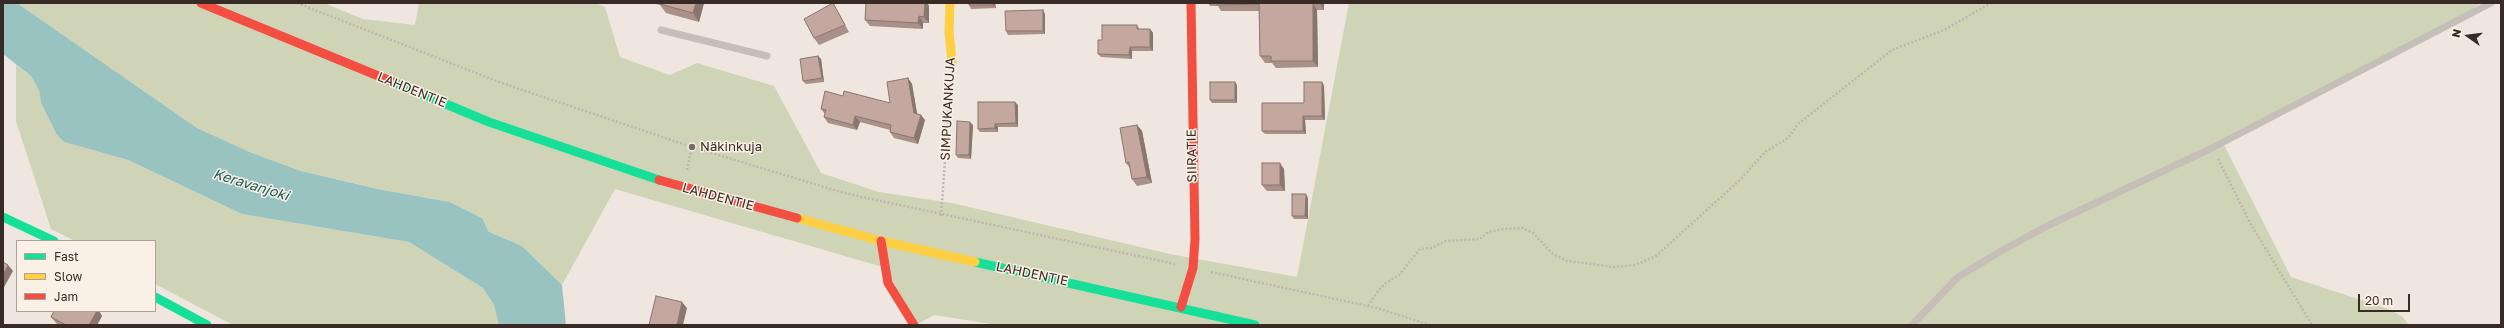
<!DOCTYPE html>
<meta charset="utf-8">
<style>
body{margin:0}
#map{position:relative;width:2504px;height:328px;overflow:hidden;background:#eee6df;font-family:"Golos Text",sans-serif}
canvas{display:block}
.frame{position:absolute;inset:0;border:4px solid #382b26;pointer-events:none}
.legend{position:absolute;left:16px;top:240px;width:140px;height:72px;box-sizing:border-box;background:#fbf0e5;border:1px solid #ada199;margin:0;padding:5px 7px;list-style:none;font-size:12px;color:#382b26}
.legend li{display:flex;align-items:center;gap:8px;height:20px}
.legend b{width:20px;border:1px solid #ada199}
.north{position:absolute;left:2448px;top:16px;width:40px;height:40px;-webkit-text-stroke:3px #fbf0e5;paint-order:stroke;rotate:284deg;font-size:11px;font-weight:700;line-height:16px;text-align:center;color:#382b26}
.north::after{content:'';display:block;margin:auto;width:14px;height:18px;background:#382b26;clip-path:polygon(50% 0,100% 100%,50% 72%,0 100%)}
.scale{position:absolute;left:2358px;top:294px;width:52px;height:18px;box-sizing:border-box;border:2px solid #382b26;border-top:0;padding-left:5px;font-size:12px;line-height:14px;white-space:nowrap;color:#382b26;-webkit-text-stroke:3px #fbf0e5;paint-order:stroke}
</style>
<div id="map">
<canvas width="2504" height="328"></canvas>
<div class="frame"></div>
<ul class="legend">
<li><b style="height:5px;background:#16e098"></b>Fast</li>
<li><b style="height:5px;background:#ffcf43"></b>Slow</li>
<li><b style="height:5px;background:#f24e42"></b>Jam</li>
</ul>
<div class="north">N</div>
<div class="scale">20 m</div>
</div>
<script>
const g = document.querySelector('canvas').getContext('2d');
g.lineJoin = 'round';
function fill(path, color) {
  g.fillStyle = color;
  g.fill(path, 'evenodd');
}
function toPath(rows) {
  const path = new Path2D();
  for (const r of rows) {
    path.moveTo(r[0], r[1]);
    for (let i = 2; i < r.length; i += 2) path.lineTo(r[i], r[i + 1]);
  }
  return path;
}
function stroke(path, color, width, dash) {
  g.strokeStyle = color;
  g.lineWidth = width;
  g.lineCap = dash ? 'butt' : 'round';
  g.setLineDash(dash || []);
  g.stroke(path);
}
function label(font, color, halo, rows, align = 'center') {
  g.font = font + ' "Golos Text",sans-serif';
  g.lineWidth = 3;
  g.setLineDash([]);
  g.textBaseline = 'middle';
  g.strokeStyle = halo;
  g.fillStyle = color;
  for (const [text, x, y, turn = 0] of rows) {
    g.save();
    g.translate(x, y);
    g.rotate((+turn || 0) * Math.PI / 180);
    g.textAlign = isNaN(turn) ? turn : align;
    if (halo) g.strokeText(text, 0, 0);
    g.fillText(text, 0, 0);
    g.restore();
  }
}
fill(toPath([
 [17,3,324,3,363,19,415,25,419,3,595,3,605,7,620,57,670,75,697,63,774,86,821,173,879,192,952,203,1170,254,1297,277,1349,3,2481,3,2448,26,2223,143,2291,277,2388,309,2402,316,2409,325,997,325,934,315,916,325,886,268,615,189,562,285,522,246,489,232,482,218,450,202,379,189,301,171,252,153,197,128],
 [16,65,31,76,39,90,41,103,57,135,64,142,128,160,242,214,409,242,483,288,494,305,499,325,233,325,155,284,155,241,75,241,51,229,16,121]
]), '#d0d4b7');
fill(toPath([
 [3,3,17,3,197,128,252,153,301,171,378,189,450,202,482,218,489,232,522,246,562,285,566,325,499,325,494,305,483,288,409,242,242,214,128,160,64,142,57,135,41,103,39,90,31,76,3,54]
]), '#99c3c1');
stroke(toPath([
 [297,3,499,82,692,147,844,193,1175,264],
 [2218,159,2250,223,2312,325],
 [687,170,692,147],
 [941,216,951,79],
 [1211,272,1377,308,1430,325],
 [1368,306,1378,291,1386,283,1399,275,1420,249,1431,248,1446,241,1480,239,1488,232,1503,229,1523,228,1533,233,1553,254,1567,261,1614,267,1635,265,1656,256,1741,179,1765,152,1788,138,1798,124,1892,50,1944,30,1991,3]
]), '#bfb6b0', 2.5, [2, 2]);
stroke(toPath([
 [661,30,767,56],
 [1912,325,1958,277,2001,251,2049,225,2212,148,2491,3]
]), '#c6beb8', 7);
stroke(toPath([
 [393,82,489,122,659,180],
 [3,217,54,241],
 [975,262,1255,325],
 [155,297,207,325]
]), '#16e098', 9);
stroke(toPath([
 [950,3,949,32,952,61],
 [797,218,881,241,975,262]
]), '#ffcf43', 9);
stroke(toPath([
 [201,3,393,82],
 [659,180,797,218],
 [881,241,888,283,914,325],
 [1181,307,1193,268,1195,239,1191,3]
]), '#f24e42', 9);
fill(toPath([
 [652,3,704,3,699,22,666,13,660,5],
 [833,3,837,10,849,32,819,45,814,38],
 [866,3,927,3,929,6,929,23,923,23,923,29,870,26,865,20],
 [995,3,996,8,971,9,969,5],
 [1208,3,1337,3,1337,4,1324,4,1324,10,1317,10,1318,67,1276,68,1272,63,1265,63,1260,56,1259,11,1221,11,1218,6,1210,6],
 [1045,14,1045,34,1008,35,1006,31],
 [1137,25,1139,28,1139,29,1150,29,1153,33,1153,51,1132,51,1132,59,1101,57,1098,54,1102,40],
 [818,56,821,59,824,82,806,84,803,81],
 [908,78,912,84,917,114,925,120,918,144,894,138,890,132,890,130,860,122,857,130,828,123,824,117,825,114,821,109,843,96,890,103],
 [1322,82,1324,86,1325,120,1305,120,1306,134,1265,134,1262,131,1304,103],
 [1237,85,1237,103,1212,103,1210,100],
 [1018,105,1018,127,998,127,998,132,980,132,978,129],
 [973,125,971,159,958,158,956,155],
 [1137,125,1142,131,1152,183,1137,186,1132,179,1130,168,1126,163],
 [1284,169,1285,191,1267,191,1262,185],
 [1308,198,1308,219,1294,219,1292,216],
 [54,311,99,311,102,316,97,325,58,325,56,323,51,317]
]), '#a99089');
fill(toPath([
 [696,3,704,3,699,22,693,13],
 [925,3,927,3,929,6,929,23,924,17],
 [993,3,995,3,996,8,993,5],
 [1320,3,1323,3,1324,4,1324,10],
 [1313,4,1317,10,1318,67,1313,61],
 [1043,10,1045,14,1045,34,1043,31],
 [919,16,923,23,923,29,918,23],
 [1150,29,1153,33,1153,51,1150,47],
 [1130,47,1132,51,1132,59,1129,55],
 [818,56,821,59,824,82,822,78],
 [908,78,912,84,918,119,914,113],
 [1235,82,1237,85,1237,103,1235,100],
 [1322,82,1324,86,1325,120,1322,116],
 [1015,102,1018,105,1018,127,1016,123],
 [921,115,925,120,918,144,914,138],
 [855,116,860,122,857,130,853,125],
 [1303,116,1305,120,1306,134,1303,131],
 [970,122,973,125,971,159,969,155],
 [995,124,998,127,998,132,995,128],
 [1137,125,1142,131,1152,183,1147,177],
 [1280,163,1284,169,1285,191,1280,185],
 [1306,194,1308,198,1308,219,1305,216],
 [8,265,13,271,3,289,3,275],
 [682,302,687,308,683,325,677,325],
 [97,311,99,311,102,316,97,325,89,325]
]), '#89766f');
const building = toPath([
 [660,3,696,3,693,13,660,4,660,3],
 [833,3,845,25,814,38,804,19,833,3],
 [866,3,925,3,924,17,919,16,918,23,865,20,866,3],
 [969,3,993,3,993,5,969,5,969,3],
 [1217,3,1320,3,1313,4,1313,61,1271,61,1271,56,1260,56,1259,4,1217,5,1217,3],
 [1043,10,1043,31,1006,31,1005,11,1043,10],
 [1102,25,1137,25,1137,29,1150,29,1150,47,1130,47,1129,55,1098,54,1098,40,1102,40,1102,25],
 [818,56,822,78,803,81,800,59,818,56],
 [908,78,914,113,921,115,914,138,890,132,891,125,855,116,853,125,824,117,826,110,821,109,825,91,843,96,844,91,890,103,887,82,908,78],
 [1210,82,1235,82,1235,100,1210,100,1210,82],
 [1304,82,1322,82,1322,116,1303,116,1303,131,1262,131,1262,103,1304,103,1304,82],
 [978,102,1015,102,1016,123,995,124,995,128,978,129,978,102],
 [957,121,970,122,969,155,956,155,957,121],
 [1137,125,1147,177,1132,179,1129,162,1126,163,1120,128,1137,125],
 [1262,163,1280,163,1280,185,1262,185,1262,163],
 [1292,194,1306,194,1305,216,1292,216,1292,194],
 [3,262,8,265,3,275,3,262],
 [656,296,682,302,677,325,649,325,656,296],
 [54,311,97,311,89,325,66,325,51,317,54,311]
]);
fill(building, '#c4a89f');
stroke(building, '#89766f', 1);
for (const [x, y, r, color] of [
 [692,147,4,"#786c67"]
]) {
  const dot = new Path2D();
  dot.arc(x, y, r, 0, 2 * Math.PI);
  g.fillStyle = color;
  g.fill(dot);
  stroke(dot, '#fbf0e5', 1.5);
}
label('13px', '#382b26', '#fbf0e5', [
 ["LAHDENTIE",412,90,22],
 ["SIMPUKANKUJA",948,109,-87],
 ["SIIRATIE",1192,156,-91],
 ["LAHDENTIE",718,197,15],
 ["LAHDENTIE",1032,274,12]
]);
label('13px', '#382b26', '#fbf0e5', [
 ["Näkinkuja",700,147]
], 'left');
label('italic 14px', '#175c5e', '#fbf0e5', [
 ["Keravanjoki",251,185,17]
]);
</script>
